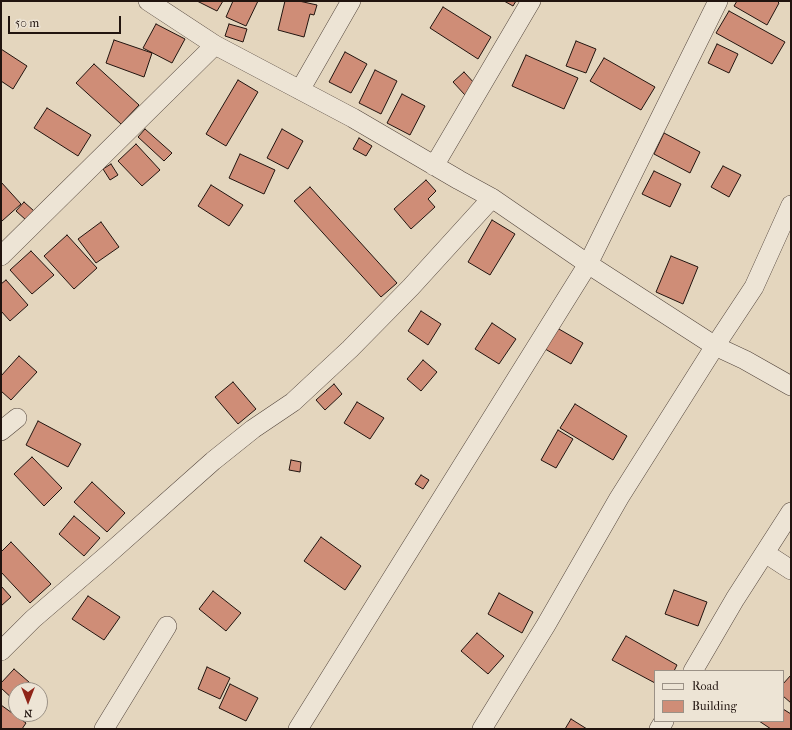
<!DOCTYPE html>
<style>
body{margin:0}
#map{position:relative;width:792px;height:730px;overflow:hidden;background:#e4d6be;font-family:"IM FELL French Canon",serif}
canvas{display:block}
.frame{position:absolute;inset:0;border:2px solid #21140f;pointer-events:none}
.legend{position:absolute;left:654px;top:670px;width:130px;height:52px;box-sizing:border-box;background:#ede4d5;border:1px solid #9b9186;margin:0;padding:5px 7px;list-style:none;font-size:12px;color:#21140f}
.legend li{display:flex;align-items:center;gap:8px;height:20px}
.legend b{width:20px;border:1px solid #9b9186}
.north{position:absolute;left:8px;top:682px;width:40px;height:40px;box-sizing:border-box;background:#ede4d5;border:1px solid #9b9186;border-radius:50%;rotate:180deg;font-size:11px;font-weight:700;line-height:16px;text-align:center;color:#21140f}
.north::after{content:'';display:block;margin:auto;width:14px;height:18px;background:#8f2418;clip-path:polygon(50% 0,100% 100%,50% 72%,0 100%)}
.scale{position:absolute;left:8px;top:16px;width:113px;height:18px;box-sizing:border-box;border:2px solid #21140f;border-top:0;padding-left:5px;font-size:12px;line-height:14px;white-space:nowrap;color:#21140f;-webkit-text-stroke:3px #ede4d5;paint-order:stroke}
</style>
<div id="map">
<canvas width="792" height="730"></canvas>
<div class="frame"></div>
<ul class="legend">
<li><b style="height:5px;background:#ede4d5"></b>Road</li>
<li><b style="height:11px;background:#cf8d77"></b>Building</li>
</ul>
<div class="north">N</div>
<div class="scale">50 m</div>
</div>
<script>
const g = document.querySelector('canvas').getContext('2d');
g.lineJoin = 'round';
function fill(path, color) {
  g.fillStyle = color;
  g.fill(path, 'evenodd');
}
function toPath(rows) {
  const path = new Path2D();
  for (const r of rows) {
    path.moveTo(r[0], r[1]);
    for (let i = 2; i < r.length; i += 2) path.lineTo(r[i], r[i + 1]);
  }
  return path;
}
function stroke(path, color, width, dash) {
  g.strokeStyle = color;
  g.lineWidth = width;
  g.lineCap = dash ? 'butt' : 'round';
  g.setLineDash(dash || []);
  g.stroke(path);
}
const building = toPath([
 [197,1,223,1,217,11,197,1],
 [233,1,258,1,246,26,226,17,233,1],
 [285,1,299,1,317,5,314,15,310,14,304,37,278,30,285,1],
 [504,1,516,1,513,6,504,1],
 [737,1,777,1,779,3,767,25,734,6,737,1],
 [443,7,491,37,478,59,430,28,443,7],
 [729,11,785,42,772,64,716,33,729,11],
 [156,24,185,39,172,63,143,48,156,24],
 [229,24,247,29,243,42,225,36,229,24],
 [114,40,152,53,144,77,106,63,114,40],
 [576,41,596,49,586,73,566,66,576,41],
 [717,44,738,54,729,73,708,63,717,44],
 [1,49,27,66,13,89,1,81,1,49],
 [345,52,367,64,351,93,329,82,345,52],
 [526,55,578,78,564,109,512,86,526,55],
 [604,58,655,87,641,110,590,81,604,58],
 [94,64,139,105,121,124,76,83,94,64],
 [375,70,397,81,381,114,359,103,375,70],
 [464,72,476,85,465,95,453,82,464,72],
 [238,80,258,92,226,146,206,134,238,80],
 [402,94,425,106,410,135,387,123,402,94],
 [47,108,91,135,78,156,34,128,47,108],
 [145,129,172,153,164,161,138,137,145,129],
 [282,129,303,141,288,169,267,158,282,129],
 [664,133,700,152,690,173,654,154,664,133],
 [359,138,372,146,366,156,353,149,359,138],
 [136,144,160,170,142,186,118,161,136,144],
 [240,154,275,170,264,194,229,178,240,154],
 [111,164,118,175,110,180,103,169,111,164],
 [723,166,741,175,729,197,711,187,723,166],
 [654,171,681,184,670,207,642,194,654,171],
 [426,180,436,191,428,199,435,207,411,229,394,209,426,180],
 [1,182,21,204,2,221,1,221,1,182],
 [211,185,243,205,229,226,198,206,211,185],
 [310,187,397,283,381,297,294,201,310,187],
 [24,202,34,211,26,220,16,211,24,202],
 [492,220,515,234,490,275,468,262,492,220],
 [101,222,119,247,96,263,78,239,101,222],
 [67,235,97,268,74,289,44,256,67,235],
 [31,251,54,275,32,294,10,270,31,251],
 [671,256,698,267,683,304,656,292,671,256],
 [6,280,28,305,10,321,1,311,1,284,6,280],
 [421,311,441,324,428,345,408,331,421,311],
 [492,323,516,339,499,364,475,349,492,323],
 [552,325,583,343,571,364,540,346,552,325],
 [19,356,37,372,11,400,1,391,1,376,19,356],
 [423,360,437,372,421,391,407,379,423,360],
 [233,382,256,409,238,424,215,397,233,382],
 [334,384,342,394,325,410,316,400,334,384],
 [357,402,384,418,370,439,344,423,357,402],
 [575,404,627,436,613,460,560,428,575,404],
 [38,421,81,444,68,467,26,445,38,421],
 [558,430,573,439,556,468,541,460,558,430],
 [32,457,62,488,44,506,14,474,32,457],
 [291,460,301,462,300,472,289,470,291,460],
 [421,475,429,480,423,489,415,484,421,475],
 [92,482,125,513,107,532,74,502,92,482],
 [74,516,100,538,84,556,59,534,74,516],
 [321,537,361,566,345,590,304,561,321,537],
 [11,542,51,584,30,603,1,572,1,552,11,542],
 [1,586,11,597,1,606,1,586],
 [674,590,707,602,698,626,665,614,674,590],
 [213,591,241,613,226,631,199,609,213,591],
 [499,593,533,612,522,633,488,614,499,593],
 [88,596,120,617,104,640,72,619,88,596],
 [477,633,504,656,488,674,461,651,477,633],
 [626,636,677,665,674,671,655,671,655,683,612,660,626,636],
 [207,667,230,678,220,699,198,689,207,667],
 [14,669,37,689,16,690,16,702,1,688,1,683,14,669],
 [791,675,791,703,783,696,783,684,791,675],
 [230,684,258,698,246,721,219,708,230,684],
 [1,705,26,723,22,729,1,729,1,705],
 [783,709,791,714,791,729,771,729,759,721,783,721,783,709],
 [571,719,587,729,565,729,571,719]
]);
fill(building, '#cf8d77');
stroke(building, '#21140f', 1);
const minor = toPath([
 [148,1,215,45,353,118,459,180,492,198,588,264,715,346,745,360,791,386],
 [300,90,351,1],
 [434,166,531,1],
 [1,256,215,45],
 [1,431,17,418],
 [765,553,791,570],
 [1,651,33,619,105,557,213,461,253,429,293,402,350,349,411,287,492,198],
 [693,671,735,599,791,512],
 [104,729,167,626],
 [298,729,588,264,718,1],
 [482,729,546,625,619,498,715,346,754,287,791,205],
 [659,729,664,721]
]);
stroke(minor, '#52443b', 20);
stroke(minor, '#ede4d5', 19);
</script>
